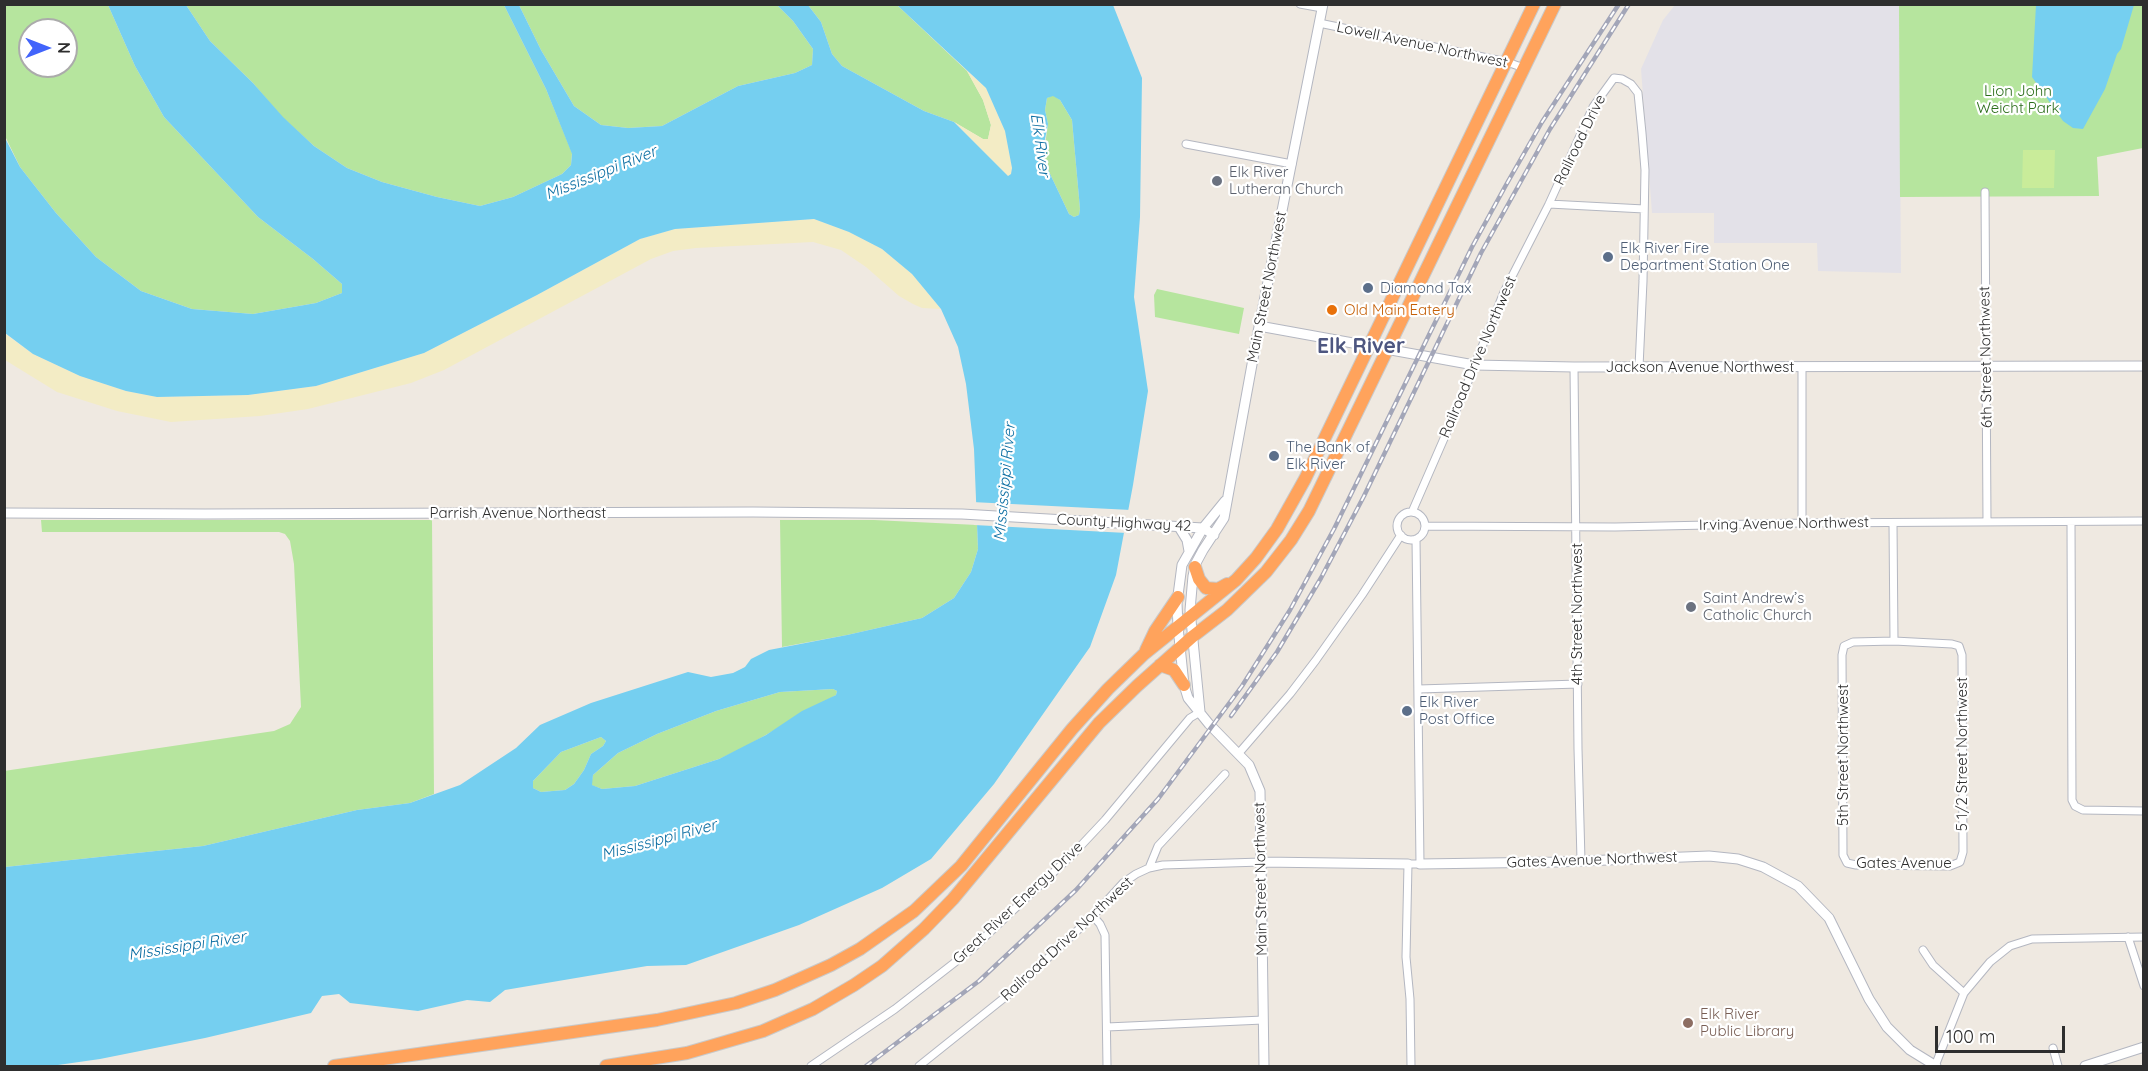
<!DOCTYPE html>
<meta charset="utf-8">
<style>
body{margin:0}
#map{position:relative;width:2148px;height:1071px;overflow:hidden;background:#efe9e1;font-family:Quicksand,sans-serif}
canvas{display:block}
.frame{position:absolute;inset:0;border:6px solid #2e2e2e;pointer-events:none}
.north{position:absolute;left:18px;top:18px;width:60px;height:60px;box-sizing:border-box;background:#fff;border:2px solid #ababab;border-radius:50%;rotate:90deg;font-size:16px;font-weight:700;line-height:24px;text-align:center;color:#2e2e2e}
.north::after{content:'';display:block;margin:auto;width:21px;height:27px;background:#4264fb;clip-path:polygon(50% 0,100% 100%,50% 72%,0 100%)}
.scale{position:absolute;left:1935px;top:1026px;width:130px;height:27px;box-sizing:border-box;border:3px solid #2e2e2e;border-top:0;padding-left:8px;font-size:18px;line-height:21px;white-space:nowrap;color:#2e2e2e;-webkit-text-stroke:4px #fff;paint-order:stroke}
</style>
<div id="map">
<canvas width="2148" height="1071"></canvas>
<div class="frame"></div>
<div class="north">N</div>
<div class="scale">100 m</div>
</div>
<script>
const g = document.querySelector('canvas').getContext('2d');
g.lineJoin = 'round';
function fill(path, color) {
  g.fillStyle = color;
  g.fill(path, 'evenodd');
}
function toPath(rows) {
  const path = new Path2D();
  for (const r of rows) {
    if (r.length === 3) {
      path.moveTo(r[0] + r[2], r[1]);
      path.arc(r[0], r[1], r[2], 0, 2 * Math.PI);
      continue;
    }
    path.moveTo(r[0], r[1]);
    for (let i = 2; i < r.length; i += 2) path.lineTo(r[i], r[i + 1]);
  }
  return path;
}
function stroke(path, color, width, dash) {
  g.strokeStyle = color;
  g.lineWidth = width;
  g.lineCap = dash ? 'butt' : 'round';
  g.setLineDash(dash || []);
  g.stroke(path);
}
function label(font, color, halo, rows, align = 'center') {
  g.font = font + ' Quicksand,sans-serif';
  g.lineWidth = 4.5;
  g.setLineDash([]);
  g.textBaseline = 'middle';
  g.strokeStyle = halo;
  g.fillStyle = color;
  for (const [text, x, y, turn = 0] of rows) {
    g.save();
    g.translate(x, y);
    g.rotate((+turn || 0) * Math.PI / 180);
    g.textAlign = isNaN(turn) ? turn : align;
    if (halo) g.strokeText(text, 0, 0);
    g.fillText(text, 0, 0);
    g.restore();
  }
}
fill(toPath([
 [1675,5,1899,5,1901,273,1818,271,1817,243,1714,243,1714,213,1652,213,1641,69,1663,20]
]), '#e3e1e8');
fill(toPath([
 [5,5,108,5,135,66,164,117,258,217,313,259,342,284,342,293,316,303,253,314,192,309,141,291,96,257,56,213,20,167,5,136],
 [30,30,66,30,66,66,30,66],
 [186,5,504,5,546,89,572,153,571,165,562,174,513,197,480,206,437,197,382,182,347,168,314,146,282,117,253,83,210,41],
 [519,5,777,5,793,21,813,49,812,65,795,73,738,86,662,126,628,128,601,125,574,106,541,50],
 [808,5,897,5,967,71,983,100,991,125,988,139,983,139,954,122,924,111,842,66,832,54,821,22],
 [1899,5,2143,5,2143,148,2097,157,2099,196,1900,197],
 [1053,95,1060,100,1072,120,1080,209,1079,215,1074,217,1069,214,1043,159,1048,124,1045,110,1047,98],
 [1157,289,1244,308,1239,334,1155,317,1154,295],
 [41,520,432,520,434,794,410,803,357,810,203,846,5,867,4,771,274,731,290,724,301,707,294,564,290,541,285,534,279,532,42,532],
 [780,520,874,520,977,525,978,549,971,572,954,598,922,618,847,635,782,647],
 [833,689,837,691,836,695,743,748,719,759,635,786,602,789,591,785,593,775,618,753,657,734,716,711,780,692],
 [601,737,606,741,603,746,591,754,584,770,574,784,565,790,541,792,533,788,533,781,561,752]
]), '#b6e59e');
fill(toPath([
 [967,71,986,88,1005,131,1012,168,1011,174,1008,176,954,122,983,139,988,139,991,125,983,100],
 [814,219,849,232,882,249,912,274,941,309,922,308,913,304,899,296,866,267,841,250,813,242,696,248,673,251,651,259,444,370,411,383,308,409,260,416,171,422,117,411,57,392,5,360,4,333,33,354,80,376,126,391,157,397,248,395,316,386,424,353,537,295,640,239,675,229]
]), '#f3ecc5');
fill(toPath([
 [2023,150,2055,150,2054,188,2022,188]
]), '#c9ec9a');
fill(toPath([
 [108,5,186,5,210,41,253,83,283,117,314,146,347,168,382,182,437,197,480,206,513,197,562,174,571,165,572,154,546,89,504,5,519,5,541,50,574,106,601,125,628,128,662,126,738,86,795,73,812,65,813,49,793,21,777,5,808,5,821,22,832,54,842,66,924,111,954,122,1008,176,1011,174,1012,168,1005,131,986,88,897,5,1113,5,1142,78,1140,217,1134,297,1148,391,1133,485,1116,575,1090,647,994,784,931,859,882,888,799,925,686,965,647,966,505,990,490,1002,467,1000,418,1011,350,1003,339,994,322,996,311,1013,205,1038,100,1059,51,1066,5,1066,5,867,203,846,357,810,410,803,460,785,516,748,540,725,591,703,688,672,711,677,733,673,745,667,751,659,769,650,847,635,922,618,954,598,971,572,978,549,974,449,966,384,958,347,941,309,912,274,882,249,849,232,814,219,675,229,640,239,537,295,424,353,316,386,248,395,157,397,126,391,80,376,33,354,5,333,4,136,20,167,56,213,96,257,141,291,192,309,253,314,316,303,342,293,342,284,313,259,258,217,164,117,135,66],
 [1053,96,1060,100,1072,120,1080,209,1079,215,1074,217,1069,214,1043,159,1043,149,1048,124,1045,110,1047,98],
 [833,689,837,691,836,695,802,711,766,735,719,759,635,786,602,789,592,785,593,775,618,753,657,734,716,711,780,692],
 [601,737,606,741,603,746,591,754,584,770,574,784,565,790,541,792,533,788,533,781,561,752],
 [2036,5,2134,5,2121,49,2117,54,2105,89,2083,129,2073,128,2063,121,2032,77]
]), '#75cff0');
fill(toPath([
 [972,502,1131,510,1127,533,974,525]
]), '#efe9e1');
const street = toPath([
 [1300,4,1322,8],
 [1319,23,1507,62,1524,68],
 [1186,144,1292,164],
 [1985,192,1987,522],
 [1549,204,1644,209],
 [1574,367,1578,749,1581,860],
 [1802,367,1802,523],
 [1412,512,1459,404,1504,292,1549,204,1593,107,1614,78,1622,79,1631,84,1638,93,1642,133,1645,170,1643,281,1639,367],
 [1411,526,14],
 [2071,522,2072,800,2075,806,2083,810,2144,811],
 [1893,523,1894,641],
 [1425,526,1615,527,1802,523,2144,521],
 [1894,641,1952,644,1959,646,1962,655,1963,852,1960,862,1950,866,1856,865,1847,863,1843,855,1842,655,1844,646,1853,642,1894,641],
 [1419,689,1578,684],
 [1239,753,1290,694,1316,660,1362,595,1401,535],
 [1149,868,1163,865,1262,862],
 [1093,916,1100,924,1105,935,1107,1066],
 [2128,937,2144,986],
 [1923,950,1933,965,1964,993],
 [1107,1027,1263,1020],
 [2053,1048,2058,1066],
 [811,1066,895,1009,972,949,1074,853,1105,820,1190,718,1200,712],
 [919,1066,1009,994,1093,916,1123,883,1136,874,1149,868,1158,846,1225,774],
 [1411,1066,1410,999,1406,957,1408,864,1420,864,1416,539],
 [1935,1066,1964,993,1990,962,2010,946,2032,939,2144,937]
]);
const secondary = toPath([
 [1259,326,1474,365,1574,367,2144,366],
 [1225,501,1203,528,1182,565,1177,603,1178,627,1184,685,1188,698,1209,724,1249,765,1260,791,1264,1066],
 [4,513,205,514,753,512,962,514,1203,528,1214,535],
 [1179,527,1187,540,1189,551],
 [1200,712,1190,610,1193,576,1196,563,1203,550,1224,518,1257,337,1323,4],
 [1262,862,1408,864],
 [1420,864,1557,862,1709,856,1738,859,1763,867,1798,886,1829,918,1869,999,1887,1027,1910,1050,1936,1066],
 [2085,1066,2144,1047]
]);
const highway = toPath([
 [1195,567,1199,579,1206,588,1218,589,1227,584],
 [1146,650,1155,631,1178,597],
 [1160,665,1174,670,1184,685],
 [334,1066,657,1020,736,1003,775,990,831,965,860,949,914,911,961,866,1072,729,1108,689,1144,654,1236,580,1256,558,1277,529,1305,479,1534,4],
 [606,1066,687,1053,763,1031,813,1009,854,985,882,966,924,929,953,899,1099,723,1137,686,1192,637,1227,610,1266,572,1291,540,1309,511,1555,4]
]);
stroke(street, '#b4b7c1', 9);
stroke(secondary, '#b4b7c1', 11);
stroke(highway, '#c9c9c9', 14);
stroke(street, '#fff', 7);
stroke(secondary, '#fff', 9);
stroke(highway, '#ffa35c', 12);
const rail = toPath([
 [1231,716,1277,652,1321,578,1364,496,1481,253,1550,129,1629,4],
 [866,1066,979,981,1076,890,1158,799,1242,686,1290,610,1334,529,1472,247,1506,185,1542,122,1619,4]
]);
stroke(rail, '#a3a6b8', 4.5);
stroke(rail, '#fff', 2, [7]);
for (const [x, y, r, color] of [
 [1217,181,6,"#6b7280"],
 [1608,257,6,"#5c6f8a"],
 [1368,288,6,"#5c6f8a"],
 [1332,310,6,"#e8710a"],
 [1274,456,6,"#5c6f8a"],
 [1691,607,6,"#6b7280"],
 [1407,711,6,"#5c6f8a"],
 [1688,1023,6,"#8d6e63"]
]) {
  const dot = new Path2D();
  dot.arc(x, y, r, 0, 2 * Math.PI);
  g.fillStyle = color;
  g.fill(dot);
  stroke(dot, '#fff', 2);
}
label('15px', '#2e2e2e', '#fff', [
 ["Lowell Avenue Northwest",1422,45,12],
 ["Railroad Drive",1580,140,-64],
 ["Main Street Northwest",1267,287,-79],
 ["Railroad Drive Northwest",1478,357,-67],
 ["6th Street Northwest",1986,357,-91],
 ["Jackson Avenue Northwest",1700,367],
 ["Parrish Avenue Northeast",518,513],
 ["County Highway 42",1124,523,3],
 ["Irving Avenue Northwest",1784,524,-1],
 ["4th Street Northwest",1577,614,-90],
 ["5 1/2 Street Northwest",1962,754,-90],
 ["5th Street Northwest",1843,755,-90],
 ["Gates Avenue Northwest",1592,860,-2],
 ["Gates Avenue",1904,863],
 ["Main Street Northwest",1261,879,-91],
 ["Great River Energy Drive",1018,903,-43],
 ["Railroad Drive Northwest",1067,939,-43]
]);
label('15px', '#2c6e1b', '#fff', [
 ["Lion John",2018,91],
 ["Weicht Park",2018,108]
]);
label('15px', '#5b616d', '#fff', [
 ["Elk River",1229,172],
 ["Lutheran Church",1229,189],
 ["Saint Andrew’s",1703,598],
 ["Catholic Church",1703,615]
], 'left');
label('15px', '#4e5e75', '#fff', [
 ["Elk River Fire",1620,248],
 ["Department Station One",1620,265],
 ["Diamond Tax",1380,288],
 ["The Bank of",1286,447],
 ["Elk River",1286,464],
 ["Elk River",1419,702],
 ["Post Office",1419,719]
], 'left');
label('15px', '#c56008', '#fff', [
 ["Old Main Eatery",1344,310]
], 'left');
label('15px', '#785e54', '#fff', [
 ["Elk River",1700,1014],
 ["Public Library",1700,1031]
], 'left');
label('italic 16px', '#0d6fa3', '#fff', [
 ["Elk River",1040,145,82],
 ["Mississippi River",601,173,-22],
 ["Mississippi River",1005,482,-85],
 ["Mississippi River",659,840,-15],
 ["Mississippi River",187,946,-9]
]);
label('bold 21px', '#4d5680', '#fff', [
 ["Elk River",1361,347]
]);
</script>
